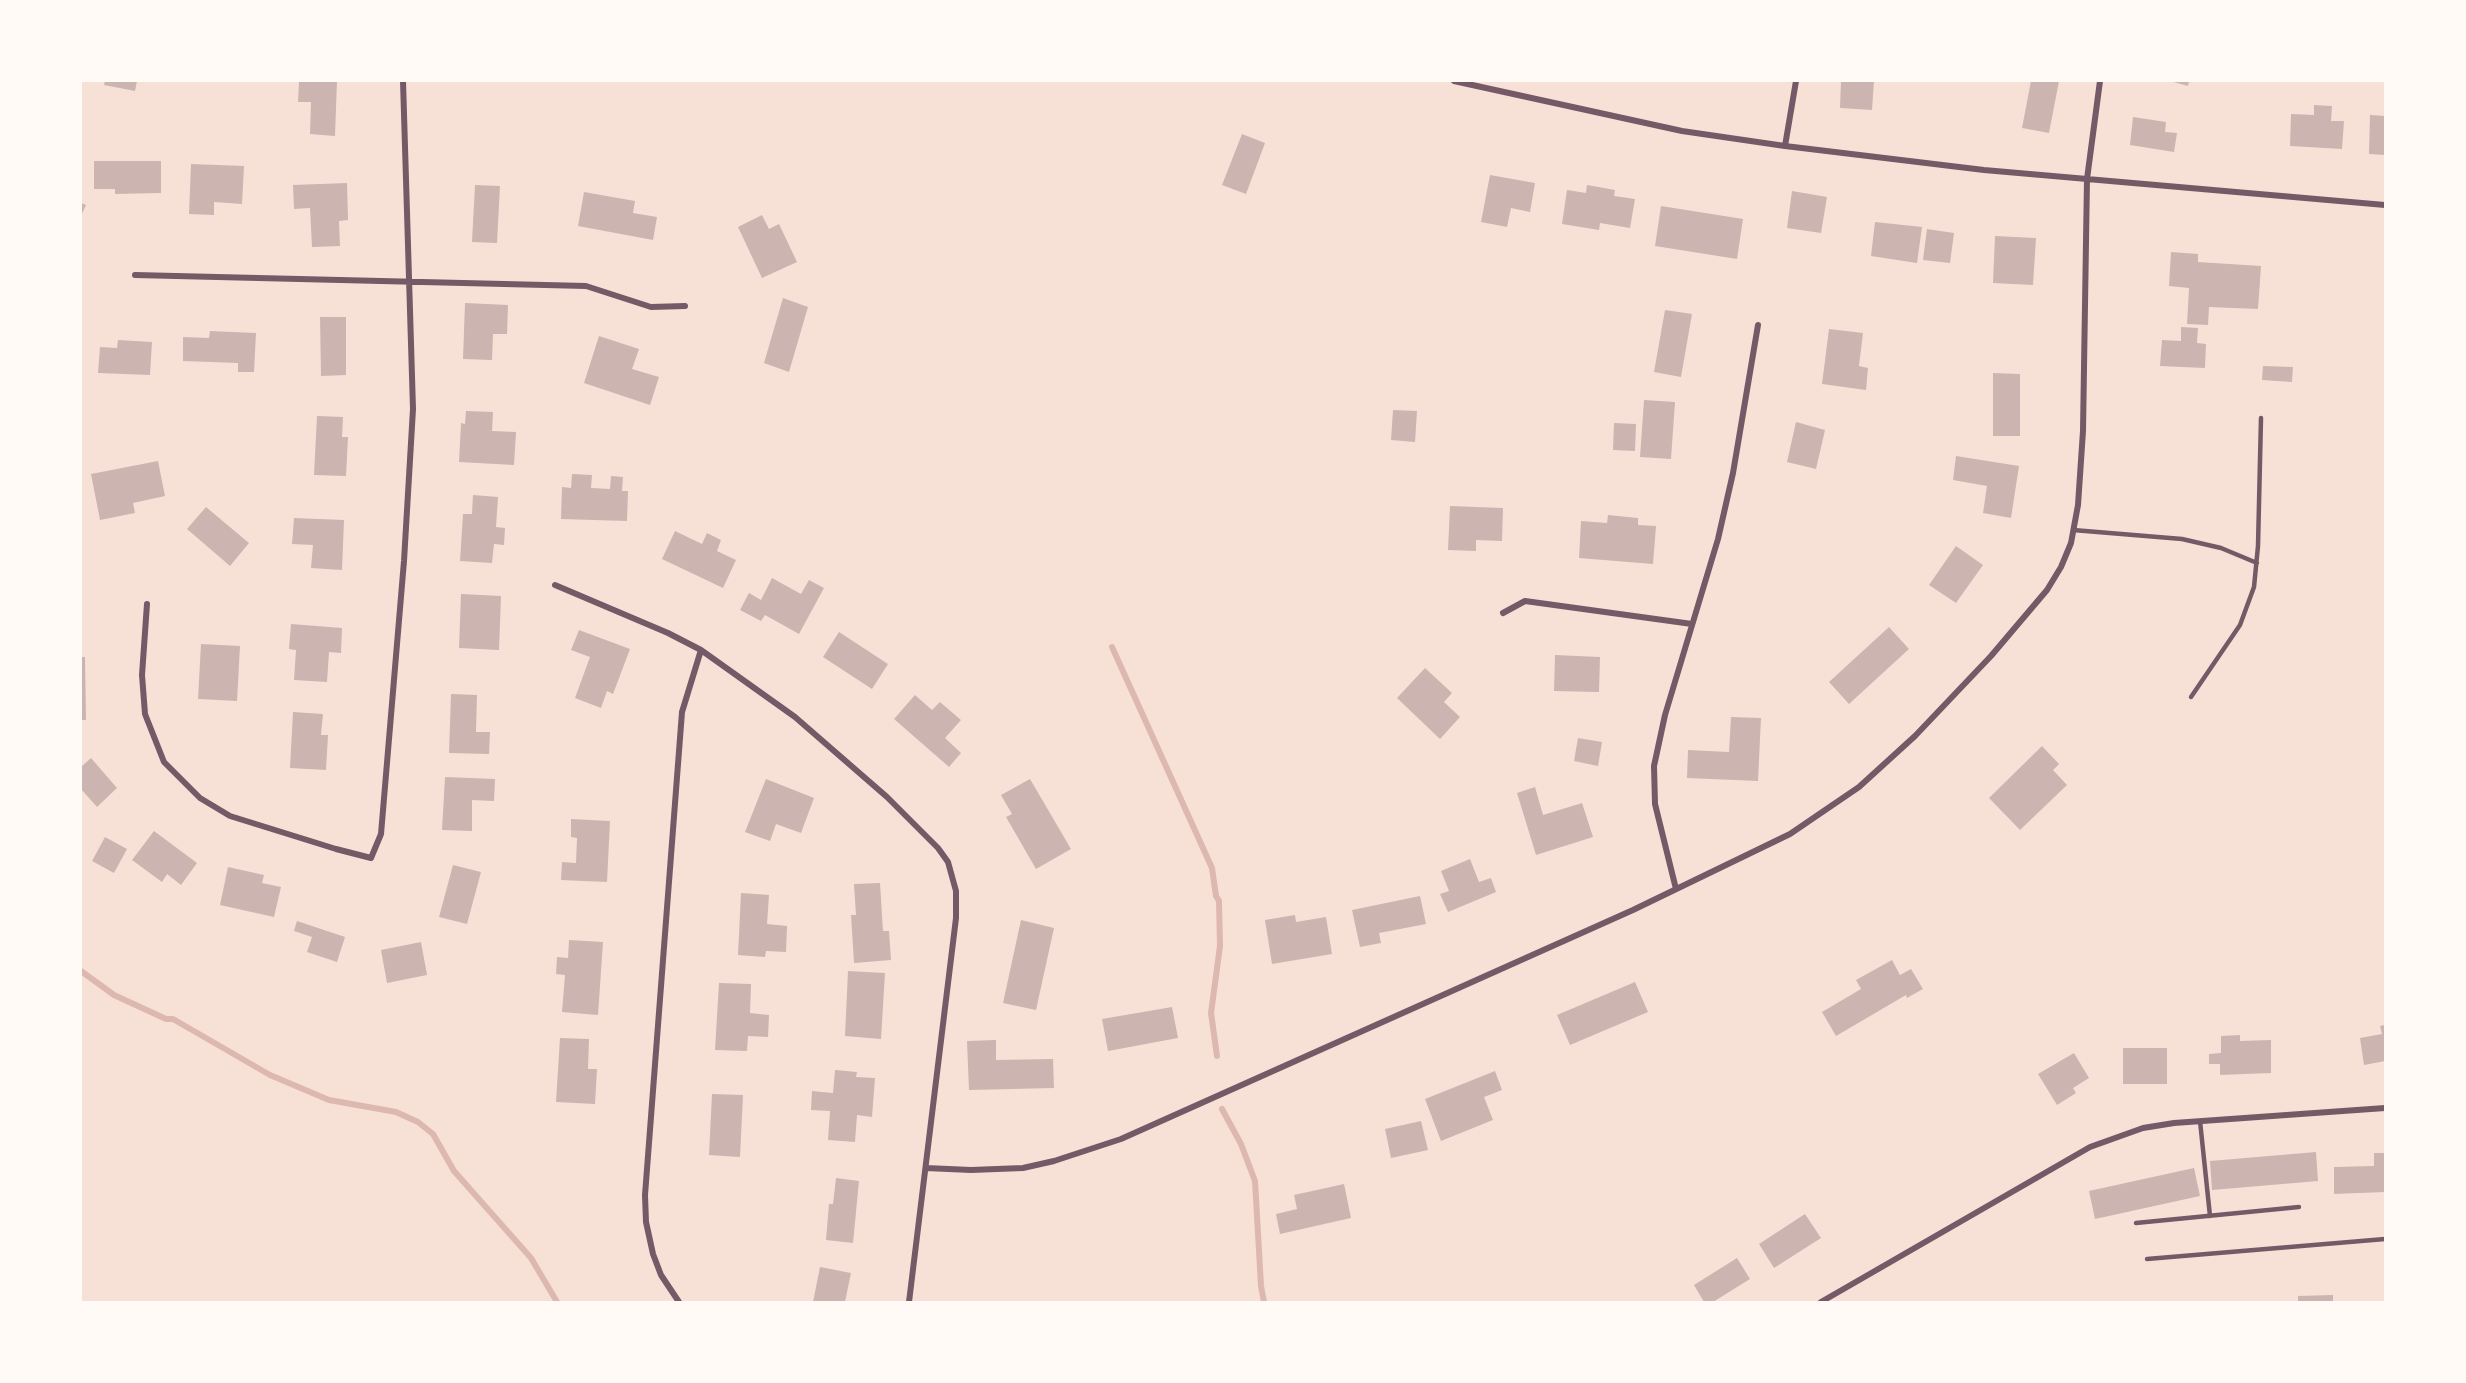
<!DOCTYPE html>
<style>
body{margin:0}
#map{position:relative;width:2466px;height:1383px;overflow:hidden;background:#f7e1d7;font-family:"Fira Sans",sans-serif}
canvas{display:block}
.frame{position:absolute;inset:0;border:82px solid #fffaf5;pointer-events:none}
</style>
<div id="map">
<canvas width="2466" height="1383"></canvas>
<div class="frame"></div>
</div>
<script>
const g = document.querySelector('canvas').getContext('2d');
g.lineJoin = 'round';
function toPath(rows) {
  const path = new Path2D();
  for (const r of rows) {
    path.moveTo(r[0], r[1]);
    for (let i = 2; i < r.length; i += 2) path.lineTo(r[i], r[i + 1]);
  }
  return path;
}
function stroke(path, color, width, dash) {
  g.strokeStyle = color;
  g.lineWidth = width;
  g.lineCap = dash ? 'butt' : 'round';
  g.setLineDash(dash || []);
  g.stroke(path);
}
function fill(path, color) {
  g.fillStyle = color;
  g.fill(path, 'evenodd');
}
stroke(toPath([
 [1112,647,1212,868,1216,896,1219,901,1220,946,1211,1013,1217,1056],
 [81,971,114,995,166,1019,173,1019,270,1075,329,1100,396,1112,418,1122,433,1134,454,1171,531,1258,557,1302],
 [1222,1109,1241,1144,1255,1181,1261,1286,1264,1302]
]), '#dcb8b0', 6);
fill(toPath([
 [105,81,137,81,135,91,104,85],
 [299,81,337,81,335,136,310,134,311,102,298,102],
 [1841,81,1874,81,1872,110,1840,108],
 [2031,81,2059,81,2049,133,2022,128],
 [2170,81,2189,81,2188,86],
 [2314,105,2332,106,2331,121,2344,121,2342,149,2290,146,2291,114,2314,115],
 [2370,115,2385,116,2385,155,2369,154],
 [2133,117,2166,122,2165,132,2177,133,2174,152,2130,145],
 [1242,134,1265,143,1246,194,1222,185],
 [94,161,161,161,161,193,115,194,115,189,94,189],
 [191,164,244,166,242,204,214,202,214,215,189,214],
 [1490,175,1535,183,1530,212,1511,208,1507,227,1481,222],
 [347,183,348,220,339,221,340,246,312,247,310,208,294,209,293,185],
 [475,185,500,186,497,243,472,242],
 [1587,185,1615,190,1614,196,1635,199,1630,228,1600,223,1599,230,1562,224,1567,190,1586,193],
 [1792,191,1827,197,1821,233,1787,228],
 [584,192,635,201,633,213,657,217,653,240,578,226],
 [81,203,86,205,81,216],
 [1661,206,1743,219,1737,259,1655,246],
 [762,215,769,229,779,224,797,262,762,278,738,227],
 [1875,222,1922,227,1917,263,1871,256],
 [1927,229,1954,233,1950,263,1923,260],
 [1995,236,2036,238,2033,285,1993,283],
 [2171,252,2198,254,2198,262,2261,266,2258,309,2209,307,2208,325,2187,324,2189,288,2169,286],
 [783,298,808,307,789,372,764,363],
 [465,303,508,305,507,334,493,334,492,360,463,359],
 [1665,310,1692,314,1681,377,1654,372],
 [320,317,346,317,346,375,321,376],
 [2181,327,2198,328,2197,343,2206,344,2205,368,2160,366,2162,340,2181,341],
 [1829,329,1863,333,1859,366,1868,368,1866,390,1822,384],
 [210,331,256,333,254,372,238,372,238,363,183,361,183,337,209,338],
 [599,336,639,349,632,369,659,377,650,405,584,383],
 [118,340,152,342,150,375,98,373,100,347,117,348],
 [2263,366,2293,367,2292,382,2262,380],
 [1993,373,2020,374,2020,436,1993,436],
 [1644,400,1675,402,1671,459,1640,457],
 [1393,410,1417,411,1415,442,1391,440],
 [466,411,493,412,492,431,516,432,514,465,459,462,461,423,465,424],
 [317,416,343,417,342,437,348,437,346,476,314,475],
 [1796,422,1825,430,1816,469,1787,462],
 [1614,423,1636,424,1635,451,1613,450],
 [1956,456,2019,466,2011,518,1983,513,1987,486,1953,480],
 [158,461,165,496,133,503,135,513,100,520,91,474],
 [572,474,592,475,591,488,610,489,611,476,623,477,622,491,628,491,627,521,561,519,562,487,571,488],
 [473,495,498,497,496,527,505,528,504,545,494,544,492,563,460,561,463,514,472,514],
 [1450,506,1503,508,1502,541,1476,540,1476,551,1448,550],
 [206,507,249,543,230,566,187,529],
 [1608,515,1638,518,1638,525,1656,526,1653,564,1579,558,1581,521,1607,523],
 [294,518,344,520,342,570,311,568,313,545,292,544],
 [675,531,702,544,707,533,721,540,717,551,736,560,723,588,662,559],
 [1956,546,1983,565,1956,603,1929,585],
 [772,578,801,594,809,580,824,588,799,634,765,615,761,621,740,610,749,593,761,600],
 [461,594,501,596,499,650,459,648],
 [291,624,342,628,341,653,329,652,327,682,294,680,296,650,289,649],
 [1889,627,1909,649,1849,704,1829,682],
 [579,630,630,649,613,694,607,691,601,708,575,698,590,657,571,650],
 [839,632,888,664,872,689,823,657],
 [201,644,240,646,237,701,198,699],
 [1555,655,1600,657,1599,692,1554,691],
 [81,657,85,657,86,720,81,720],
 [1425,668,1452,693,1444,702,1460,717,1440,739,1397,698],
 [451,694,477,695,476,732,490,732,489,754,449,753],
 [915,695,932,710,940,702,961,720,945,738,961,753,949,767,894,719],
 [293,712,323,714,321,735,328,735,326,770,290,768],
 [1731,717,1761,718,1758,781,1687,778,1688,750,1729,752],
 [1578,738,1602,742,1598,766,1574,761],
 [2042,746,2059,764,2053,770,2067,785,2020,830,1989,798],
 [91,758,117,788,97,807,81,789,81,767],
 [445,777,495,779,494,801,472,800,472,831,442,830],
 [766,779,814,798,801,833,776,824,770,841,745,832],
 [1030,779,1071,849,1036,869,1006,817,1012,814,1001,795],
 [1535,787,1543,815,1582,803,1593,837,1536,855,1517,793],
 [571,819,610,821,607,882,561,880,562,862,576,863,577,838,571,837],
 [154,831,197,863,181,885,167,874,162,882,132,860],
 [105,837,127,849,114,873,92,861],
 [1470,859,1479,882,1491,878,1496,892,1448,912,1440,894,1449,891,1441,871],
 [453,865,481,872,467,924,439,917],
 [228,867,264,875,262,883,281,887,274,917,220,905],
 [880,883,883,931,889,931,891,960,854,963,851,915,856,915,854,884],
 [741,893,769,895,767,924,787,926,786,952,766,951,765,957,738,955],
 [1420,896,1426,924,1379,933,1381,943,1360,947,1352,910],
 [1295,915,1296,922,1326,917,1332,954,1272,964,1265,920],
 [1021,920,1054,928,1036,1010,1003,1003],
 [297,921,345,937,337,962,307,952,312,937,294,931],
 [569,940,603,942,598,1015,562,1012,565,975,556,974,557,957,568,958],
 [421,942,427,975,387,983,381,950],
 [1892,960,1900,975,1911,969,1923,989,1907,998,1906,995,1836,1036,1822,1012,1861,989,1856,980],
 [848,971,885,973,881,1039,845,1036],
 [1635,982,1648,1012,1570,1045,1557,1015],
 [719,983,751,984,750,1013,769,1015,768,1037,748,1036,747,1051,715,1050],
 [1172,1007,1178,1038,1108,1051,1102,1019],
 [2385,1025,2385,1061,2364,1065,2360,1038,2382,1034,2380,1026],
 [2240,1035,2240,1041,2271,1040,2271,1073,2220,1075,2220,1064,2209,1064,2209,1054,2221,1053,2221,1036],
 [560,1038,589,1039,588,1069,597,1069,595,1104,556,1102],
 [996,1040,996,1060,1053,1059,1054,1088,969,1090,967,1041],
 [2123,1048,2167,1048,2167,1084,2123,1084],
 [2074,1053,2089,1078,2073,1088,2076,1093,2057,1105,2038,1074],
 [835,1070,857,1072,856,1077,875,1078,872,1117,857,1115,855,1142,828,1140,830,1111,811,1110,812,1091,833,1093],
 [1495,1071,1502,1090,1484,1097,1493,1120,1441,1141,1425,1099],
 [712,1094,743,1095,740,1157,709,1155],
 [1421,1121,1428,1150,1391,1158,1385,1129],
 [2316,1152,2318,1181,2212,1190,2210,1161],
 [2374,1153,2385,1153,2385,1192,2334,1194,2334,1167,2374,1166],
 [2194,1168,2200,1196,2095,1219,2089,1191],
 [836,1178,859,1181,853,1243,826,1240,829,1204,833,1204],
 [1344,1184,1351,1218,1280,1234,1276,1214,1297,1209,1294,1195],
 [1805,1214,1821,1238,1774,1268,1759,1244],
 [1737,1258,1750,1279,1713,1302,1704,1302,1694,1285],
 [820,1267,851,1273,845,1302,813,1302],
 [2333,1295,2333,1302,2298,1302,2298,1296]
]), '#ccb4b1');
stroke(toPath([
 [2073,530,2182,539,2221,548,2257,563],
 [2191,697,2240,625,2254,587,2258,546,2261,418],
 [2200,1121,2210,1216],
 [2136,1223,2299,1207],
 [2147,1259,2385,1239]
]), '#755966', 4.5);
stroke(toPath([
 [1454,81,1682,131,1785,146,1984,170,2385,205],
 [1785,146,1796,81],
 [135,275,586,286,651,307,685,306],
 [555,585,668,633,701,650,795,717,887,797,938,848,948,862,956,891,956,918,909,1302],
 [147,604,142,675,145,714,164,762,200,798,230,816,336,849,371,858,381,834,404,561,413,409,403,81],
 [1503,613,1525,601,1692,624],
 [1676,889,1655,804,1654,766,1665,715,1718,539,1733,473,1758,325],
 [926,1168,971,1170,1023,1168,1054,1161,1121,1139,1633,910,1790,834,1859,787,1915,736,1991,656,2047,590,2061,567,2071,543,2078,505,2083,431,2087,179,2100,81],
 [679,1302,661,1275,653,1254,646,1222,645,1195,682,712,701,650],
 [1821,1302,2090,1147,2143,1128,2174,1123,2385,1108]
]), '#755966', 6);
</script>
